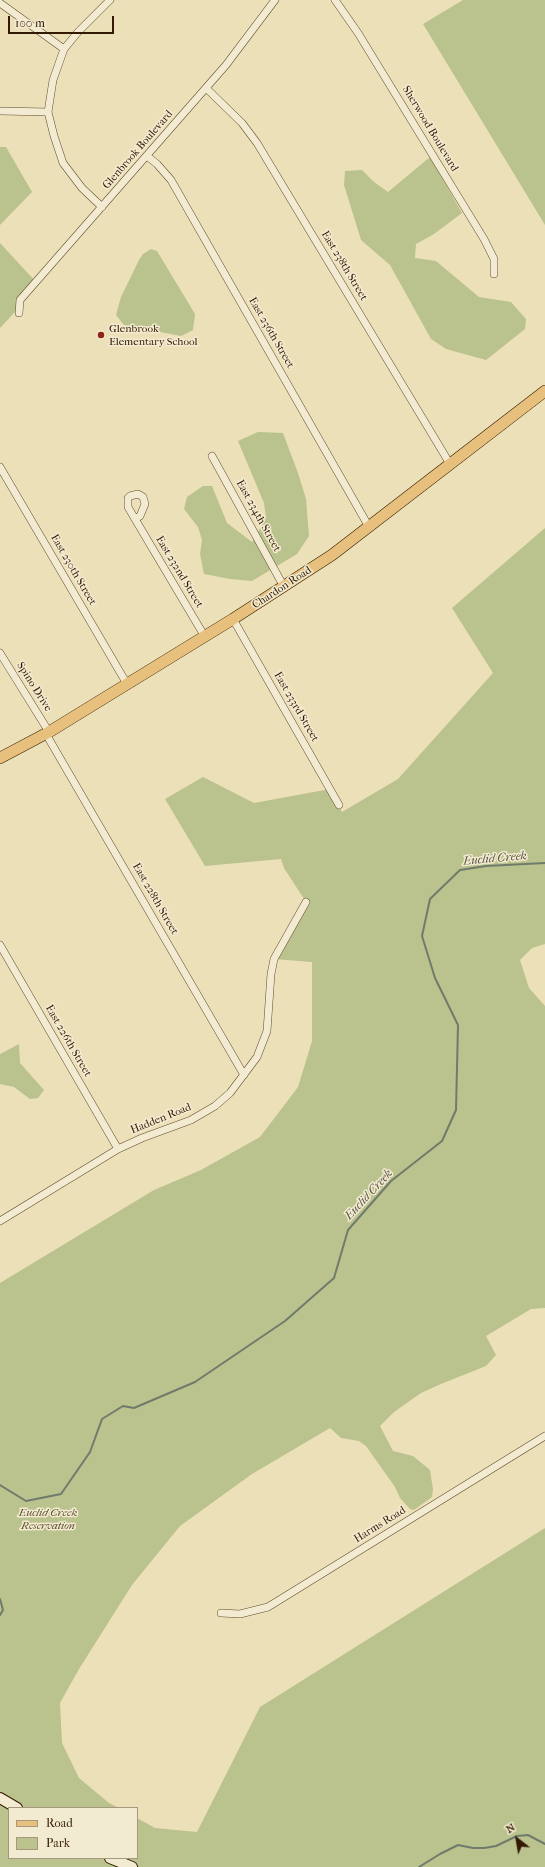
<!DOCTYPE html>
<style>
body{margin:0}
#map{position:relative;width:545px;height:1867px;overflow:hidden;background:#ece0b8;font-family:"IM FELL French Canon",serif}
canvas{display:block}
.legend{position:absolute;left:8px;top:1807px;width:130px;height:52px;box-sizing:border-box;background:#f3ebd1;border:1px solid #a6977e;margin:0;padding:5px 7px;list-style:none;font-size:12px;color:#321902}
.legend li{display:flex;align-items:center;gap:8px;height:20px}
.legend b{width:20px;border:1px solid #a6977e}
.north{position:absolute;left:497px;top:1819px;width:40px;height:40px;-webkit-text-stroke:3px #f3ebd1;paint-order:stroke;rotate:329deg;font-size:11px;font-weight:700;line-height:16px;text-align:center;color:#321902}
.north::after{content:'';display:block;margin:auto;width:14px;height:18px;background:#321902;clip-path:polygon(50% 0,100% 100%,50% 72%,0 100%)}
.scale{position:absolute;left:8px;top:16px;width:106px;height:18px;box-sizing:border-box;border:2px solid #321902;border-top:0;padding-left:5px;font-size:12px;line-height:14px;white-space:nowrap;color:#321902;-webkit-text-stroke:3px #f3ebd1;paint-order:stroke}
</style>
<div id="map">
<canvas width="545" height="1867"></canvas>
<ul class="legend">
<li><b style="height:5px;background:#e6c07c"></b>Road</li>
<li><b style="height:11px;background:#bac28d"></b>Park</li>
</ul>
<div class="north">N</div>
<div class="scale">100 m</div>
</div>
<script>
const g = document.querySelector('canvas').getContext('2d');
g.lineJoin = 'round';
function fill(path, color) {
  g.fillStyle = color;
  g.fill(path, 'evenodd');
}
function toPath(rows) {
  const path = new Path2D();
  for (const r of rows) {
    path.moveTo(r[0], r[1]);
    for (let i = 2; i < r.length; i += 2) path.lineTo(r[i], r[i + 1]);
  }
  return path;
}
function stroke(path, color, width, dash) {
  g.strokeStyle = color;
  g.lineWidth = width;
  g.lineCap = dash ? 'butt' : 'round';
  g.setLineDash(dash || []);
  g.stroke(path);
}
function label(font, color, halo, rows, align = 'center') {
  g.font = font + ' "IM FELL French Canon",serif';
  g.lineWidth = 3;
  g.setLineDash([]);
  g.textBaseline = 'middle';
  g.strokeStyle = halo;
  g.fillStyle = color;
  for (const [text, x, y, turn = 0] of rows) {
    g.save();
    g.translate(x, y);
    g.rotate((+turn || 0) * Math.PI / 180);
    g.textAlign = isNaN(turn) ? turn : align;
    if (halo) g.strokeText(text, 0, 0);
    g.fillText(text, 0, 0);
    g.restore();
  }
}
fill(toPath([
 [463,0,545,0,545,225,423,24],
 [0,147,6,147,32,192,0,225],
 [430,157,462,213,434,234,416,244,415,258,436,261,479,297,511,302,526,319,525,329,486,360,446,349,431,339,390,265,361,240,344,185,345,171,362,170,374,182,388,192],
 [0,243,36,282,20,300,19,310,13,314,0,328],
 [151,249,157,251,195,314,193,330,181,336,124,325,116,315,121,297,139,260,143,254],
 [258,432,283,433,298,473,306,499,309,536,297,554,252,581,230,579,204,574,200,554,202,540,198,527,184,509,187,497,203,486,212,486,227,523,252,542,266,518,264,503,238,441],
 [545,528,545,944,532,948,520,960,529,988,545,1006,545,1308,531,1309,486,1336,496,1355,486,1366,441,1384,421,1393,394,1412,380,1426,393,1451,413,1456,430,1470,433,1489,432,1497,414,1510,410,1509,400,1498,395,1487,366,1446,359,1441,341,1438,330,1428,252,1474,180,1526,132,1585,79,1669,60,1703,62,1743,79,1778,109,1803,119,1808,9,1808,9,1858,137,1858,137,1818,155,1828,197,1832,260,1707,545,1528,545,1867,0,1867,0,1283,154,1190,201,1170,260,1137,298,1087,312,1041,312,962,274,959,306,902,284,868,281,859,205,866,165,799,203,777,254,803,330,789,342,812,398,779,493,673,452,608],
 [19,1044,20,1063,44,1090,38,1098,30,1099,14,1087,0,1084,0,1054]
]), '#bac28d');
stroke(toPath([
 [0,1485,26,1501,61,1494,90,1452,102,1419,123,1406,134,1408,195,1382,285,1321,334,1278,348,1230,391,1181,442,1141,456,1110,458,1025,435,978,422,936,430,899,460,870,486,866,545,863],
 [0,1599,3,1610,0,1615],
 [419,1867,440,1854,458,1845,473,1848,484,1848,496,1846,517,1836,528,1835,545,1844]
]), '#707b6c', 2);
const street = toPath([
 [335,0,358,33,484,239,494,259,494,274],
 [0,3,64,49],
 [206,88,242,123,257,143,450,464],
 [0,111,48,112],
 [147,156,157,164,171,180,369,527],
 [102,207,82,188,63,163,54,136,48,112,53,80,64,49,78,32,110,0],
 [19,313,20,300,226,65,275,0],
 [212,456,284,587],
 [0,467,127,684],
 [135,519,140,516,145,504,143,497,138,494,130,496,128,498,128,507,135,519,205,637],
 [233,619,339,805],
 [0,653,49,732],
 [46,734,244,1075],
 [0,945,118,1149],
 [0,1221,118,1149,142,1138,191,1120,215,1106,230,1093,257,1057,267,1031,271,974,274,959,306,902],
 [221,1613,240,1614,268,1607,545,1436]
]);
const secondary = toPath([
 [0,1798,17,1808],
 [110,1858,132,1867]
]);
const primary = toPath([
 [0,758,49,732,233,619,332,555,545,391]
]);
stroke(street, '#604b30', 8);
stroke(secondary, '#321902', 12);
stroke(primary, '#321902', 12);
stroke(street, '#f3ebd1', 7);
stroke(secondary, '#f3ebd1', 10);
stroke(primary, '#e6c07c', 11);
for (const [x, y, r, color] of [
 [101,335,4,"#8f2418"]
]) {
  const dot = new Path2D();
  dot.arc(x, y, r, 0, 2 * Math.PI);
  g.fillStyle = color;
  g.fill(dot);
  stroke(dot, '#f3ebd1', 1.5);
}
label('11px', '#321902', '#f3ebd1', [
 ["Sherwood Boulevard",430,129,59],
 ["Glenbrook Boulevard",138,150,-49],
 ["East 238th Street",344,266,59],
 ["East 236th Street",271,333,60],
 ["East 234th Street",258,516,61],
 ["East 230th Street",73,570,60],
 ["East 232nd Street",179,572,59],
 ["Chardon Road",282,588,-33],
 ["Spino Drive",34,687,58],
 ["East 233rd Street",296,707,60],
 ["East 228th Street",155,899,60],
 ["East 226th Street",68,1041,60],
 ["Hadden Road",161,1119,-22],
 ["Harms Road",380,1525,-32]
]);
label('11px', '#321902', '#f3ebd1', [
 ["Glenbrook",109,329],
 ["Elementary School",109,342]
], 'left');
label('italic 11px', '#5b4c2c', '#f3ebd1', [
 ["Euclid Creek",48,1513],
 ["Reservation",48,1526]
]);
label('italic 12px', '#565240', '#f3ebd1', [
 ["Euclid Creek",495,859,-5],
 ["Euclid Creek",369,1195,-47]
]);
</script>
